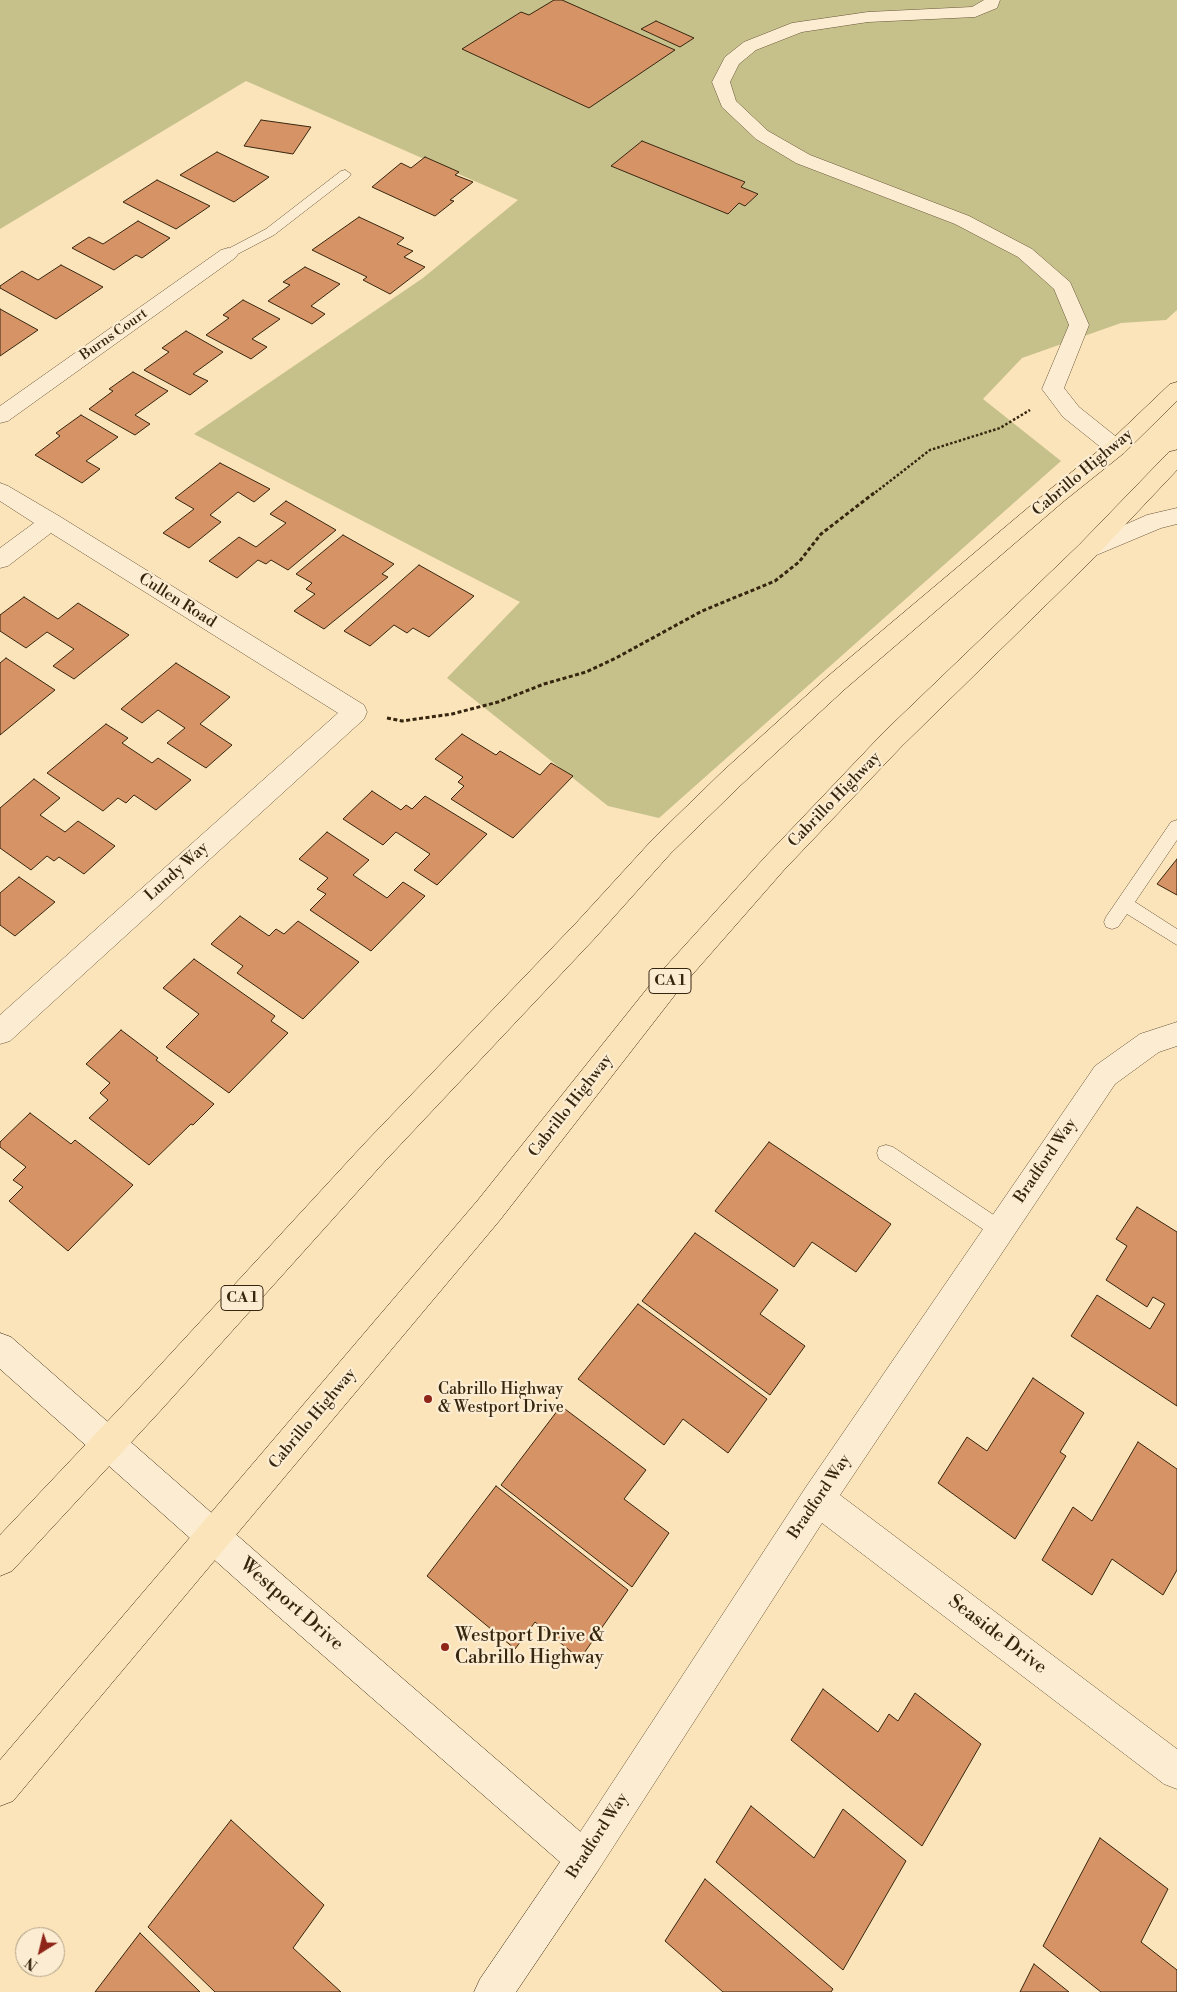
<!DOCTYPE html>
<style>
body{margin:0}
#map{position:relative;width:1177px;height:1992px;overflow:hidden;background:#fbe3ba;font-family:"Libre Bodoni",serif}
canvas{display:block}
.north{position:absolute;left:15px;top:1927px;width:50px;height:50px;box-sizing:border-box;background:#fcedd2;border:1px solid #ad9d84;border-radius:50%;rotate:216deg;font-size:14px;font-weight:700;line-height:20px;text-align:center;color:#37260f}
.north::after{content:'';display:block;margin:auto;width:18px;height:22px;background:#8f2418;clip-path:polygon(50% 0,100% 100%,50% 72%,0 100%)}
</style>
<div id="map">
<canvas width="1177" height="1992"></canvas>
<div class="north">N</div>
</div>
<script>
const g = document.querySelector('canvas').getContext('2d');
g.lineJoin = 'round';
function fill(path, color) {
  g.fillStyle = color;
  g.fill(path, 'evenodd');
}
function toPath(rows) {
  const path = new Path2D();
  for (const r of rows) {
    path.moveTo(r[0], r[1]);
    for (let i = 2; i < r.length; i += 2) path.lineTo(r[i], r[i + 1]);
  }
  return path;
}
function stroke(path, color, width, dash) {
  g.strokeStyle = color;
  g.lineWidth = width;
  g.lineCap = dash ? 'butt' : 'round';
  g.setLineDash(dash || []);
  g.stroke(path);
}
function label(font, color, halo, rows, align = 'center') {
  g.font = font + ' "Libre Bodoni",serif';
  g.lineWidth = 4.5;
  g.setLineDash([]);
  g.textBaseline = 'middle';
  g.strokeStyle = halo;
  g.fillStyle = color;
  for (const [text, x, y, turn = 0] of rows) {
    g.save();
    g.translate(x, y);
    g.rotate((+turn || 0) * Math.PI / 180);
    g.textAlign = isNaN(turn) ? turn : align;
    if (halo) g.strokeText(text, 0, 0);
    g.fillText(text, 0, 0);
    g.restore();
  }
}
fill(toPath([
 [0,0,1177,0,1177,310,1166,320,1121,323,1022,358,983,399,1061,461,659,818,608,806,447,678,520,602,194,434,423,278,518,200,246,81,0,229]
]), '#c6c18b');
const building = toPath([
 [554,0,562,0,675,50,589,108,462,49,521,12,529,15,554,0],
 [656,21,694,38,680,47,641,29,656,21],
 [261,120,311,127,293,154,244,146,261,120],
 [642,141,745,182,741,187,758,194,745,206,739,203,728,214,611,166,642,141],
 [217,152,269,177,234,202,180,175,217,152],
 [425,157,459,172,455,175,473,182,450,200,454,201,435,216,372,187,401,163,411,168,425,157],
 [157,180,210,206,176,229,123,202,157,180],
 [359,217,404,238,397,244,413,251,404,257,425,267,390,294,363,280,367,277,312,250,359,217],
 [138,221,170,238,142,258,136,255,114,270,72,248,89,237,103,244,138,221],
 [61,265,103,287,56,319,0,288,0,286,22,271,38,280,61,265],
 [305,267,340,284,311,306,325,314,312,324,268,301,290,285,283,282,305,267],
 [243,300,280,319,252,339,267,347,251,359,206,335,229,318,223,315,243,300],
 [0,309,38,330,0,356,0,309],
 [186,331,223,352,193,374,208,381,190,395,144,370,169,352,162,348,186,331],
 [133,372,168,391,135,415,150,424,135,435,89,409,113,391,109,389,133,372],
 [81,415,118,437,86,461,100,469,82,483,35,455,60,436,56,433,81,415],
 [220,463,270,489,254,502,238,492,210,515,221,522,189,548,163,533,194,509,175,498,220,463],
 [286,501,336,530,288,570,271,560,266,564,258,560,237,578,209,561,239,537,256,547,286,523,270,514,286,501],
 [343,535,394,564,382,574,388,577,324,629,294,611,315,594,306,589,312,583,296,574,343,535],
 [419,565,474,596,429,637,413,628,407,633,394,625,370,646,344,631,419,565],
 [24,597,58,619,78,603,129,635,74,679,53,666,74,649,47,632,26,648,0,631,0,615,24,597],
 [6,658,55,690,0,735,0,663,6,658],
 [176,663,230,697,200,724,232,745,206,768,167,743,185,728,158,710,142,723,121,709,176,663],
 [106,724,128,738,122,743,152,763,158,758,191,780,156,810,134,795,126,803,118,798,103,811,47,773,106,724],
 [462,734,496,755,500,751,540,775,551,763,573,776,513,838,451,799,464,786,458,782,463,777,435,759,462,734],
 [34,779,60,798,40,815,65,832,78,821,115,846,84,874,59,857,54,861,47,856,31,870,0,848,0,808,34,779],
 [372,791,401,810,406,805,412,809,425,796,487,834,437,885,414,870,430,854,396,832,383,845,343,819,372,791],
 [327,832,369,860,353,875,387,898,403,882,425,896,371,951,310,910,326,894,317,889,328,878,299,859,327,832],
 [1177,859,1177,895,1157,884,1177,859],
 [19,877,55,902,15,936,0,925,0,893,19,877],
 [240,916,269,936,276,929,284,934,298,921,359,962,303,1019,237,973,243,966,211,944,240,916],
 [194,959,275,1016,271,1021,288,1033,229,1093,166,1047,199,1014,163,988,194,959],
 [121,1030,158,1058,156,1060,214,1104,193,1125,191,1124,149,1165,89,1118,108,1100,100,1093,110,1083,86,1064,121,1030],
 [30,1113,71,1144,75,1140,133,1185,68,1251,9,1201,23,1187,13,1180,26,1167,0,1147,0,1142,30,1113],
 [769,1142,891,1224,856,1272,812,1242,794,1267,715,1211,769,1142],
 [1137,1207,1177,1232,1177,1406,1071,1336,1097,1295,1150,1329,1165,1304,1153,1297,1147,1307,1106,1280,1127,1246,1116,1239,1137,1207],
 [695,1233,778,1290,760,1314,805,1346,770,1395,642,1301,695,1233],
 [638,1304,767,1399,728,1453,683,1419,664,1445,578,1379,638,1304],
 [1033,1378,1084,1413,1060,1452,1066,1456,1015,1539,938,1483,967,1437,987,1451,1033,1378],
 [561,1406,646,1470,624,1499,669,1533,632,1587,501,1485,561,1406],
 [1138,1442,1177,1469,1177,1570,1163,1595,1112,1559,1092,1595,1042,1560,1073,1507,1092,1521,1138,1442],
 [496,1486,628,1590,580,1659,535,1622,515,1649,427,1576,496,1486],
 [823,1689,878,1732,889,1714,898,1721,915,1693,981,1744,922,1846,791,1740,823,1689],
 [751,1806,814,1858,843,1809,906,1861,843,1970,716,1862,751,1806],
 [231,1820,324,1905,293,1948,341,1992,215,1992,148,1927,231,1820],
 [1100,1838,1168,1889,1141,1942,1177,1970,1177,1992,1101,1992,1043,1946,1100,1838],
 [705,1879,833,1989,831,1992,723,1992,665,1941,705,1879],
 [140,1933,200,1992,95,1992,140,1933],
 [1034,1964,1069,1992,1020,1992,1034,1964]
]);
fill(building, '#d69366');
stroke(building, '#37260f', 1);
const lane = toPath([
 [345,170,351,174,349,177,274,235,232,257,224,257,222,254,224,251,266,229,341,171,345,170],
 [1177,820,1177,840,1135,902,1177,929,1177,945,1127,914,1118,927,1112,929,1106,927,1104,922,1106,917,1171,822,1177,820],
 [886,1145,893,1147,1007,1224,1010,1230,1007,1236,1000,1239,993,1236,879,1159,877,1153,879,1147,886,1145]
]);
const street = toPath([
 [984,0,1000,0,997,8,975,17,868,22,802,32,756,50,739,64,730,82,736,101,768,131,810,155,969,216,1032,249,1070,282,1089,325,1064,388,1079,407,1124,443,1127,448,1124,453,1116,455,1108,453,1063,417,1042,389,1069,325,1054,289,1018,257,955,224,796,163,756,139,722,107,712,82,725,57,744,42,792,23,868,12,972,7,984,0],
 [228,248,235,250,238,254,235,258,8,421,0,423,0,406,221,250,228,248],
 [0,483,8,486,59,516,364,705,367,712,364,719,10,1041,0,1044,0,1015,338,713,51,533,8,566,0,568,0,548,34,523,0,501,0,483],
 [1177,508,1177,524,1161,528,1087,559,1079,557,1076,551,1079,545,1147,515,1177,508],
 [1177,1022,1177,1046,1159,1052,1115,1084,840,1495,1177,1749,1177,1789,1164,1784,822,1523,597,1872,584,1877,571,1872,566,1859,571,1846,806,1487,1095,1066,1140,1034,1177,1022]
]);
const secondary = toPath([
 [0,1333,11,1337,279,1572,597,1846,602,1859,597,1872,516,1992,474,1992,480,1979,560,1862,255,1596,0,1369,0,1333]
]);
const highway = toPath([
 [1177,382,1177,401,1124,453,1064,501,845,689,741,785,671,853,595,938,385,1161,162,1409,12,1571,0,1576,0,1535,140,1387,365,1143,577,922,653,839,723,771,827,677,1048,491,1108,443,1170,384,1177,382],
 [1177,450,1177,470,1095,557,902,746,784,870,678,991,500,1220,13,1801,0,1806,0,1760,478,1200,658,975,766,856,884,732,1079,545,1169,452,1177,450]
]);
stroke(lane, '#68553a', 1);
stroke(street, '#68553a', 1);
stroke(secondary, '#37260f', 1);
stroke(highway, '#37260f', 1);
stroke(toPath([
 [872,495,930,450,1000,428,1030,410]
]), '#37260f', 2.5, [2.5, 2]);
stroke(toPath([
 [387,718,402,721,452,714,498,702,544,684,586,672,616,658,702,611,775,581,799,562,821,534,874,493]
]), '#37260f', 3, [4, 2.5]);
fill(lane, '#fcedd2');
fill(street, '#fcedd2');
fill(secondary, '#fcedd2');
fill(highway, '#fbe3ba');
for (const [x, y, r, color] of [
 [428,1399,5,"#8f2418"],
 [445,1647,5,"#8f2418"]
]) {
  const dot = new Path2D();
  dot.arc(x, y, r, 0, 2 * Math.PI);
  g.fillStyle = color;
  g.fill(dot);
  stroke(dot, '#fcedd2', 2);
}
label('14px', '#37260f', '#fcedd2', [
 ["Burns Court",114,335,-35]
]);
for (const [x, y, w] of [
 [670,981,42],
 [242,1298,42]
]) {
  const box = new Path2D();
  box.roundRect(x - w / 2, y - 12.5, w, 25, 4);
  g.fillStyle = '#fcedd2';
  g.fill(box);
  stroke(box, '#37260f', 1);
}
label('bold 15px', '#37260f', null, [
 ["CA 1",670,981],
 ["CA 1",242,1298]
]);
label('16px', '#37260f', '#fcedd2', [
 ["Cabrillo Highway",1083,473,-40],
 ["Cullen Road",177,601,32],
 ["Cabrillo Highway",835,800,-46],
 ["Lundy Way",177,872,-42],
 ["Cabrillo Highway",571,1106,-52],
 ["Bradford Way",1046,1161,-56],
 ["Cabrillo Highway",313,1419,-50],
 ["Bradford Way",820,1497,-56],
 ["Bradford Way",598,1836,-57]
]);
label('16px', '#37260f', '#fcedd2', [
 ["Cabrillo Highway",438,1390],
 ["& Westport Drive",438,1408]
], 'left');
label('19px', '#37260f', '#fcedd2', [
 ["Westport Drive",291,1605,41],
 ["Seaside Drive",997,1635,37]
]);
label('19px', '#37260f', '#fcedd2', [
 ["Westport Drive &",455,1636],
 ["Cabrillo Highway",455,1658]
], 'left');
</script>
